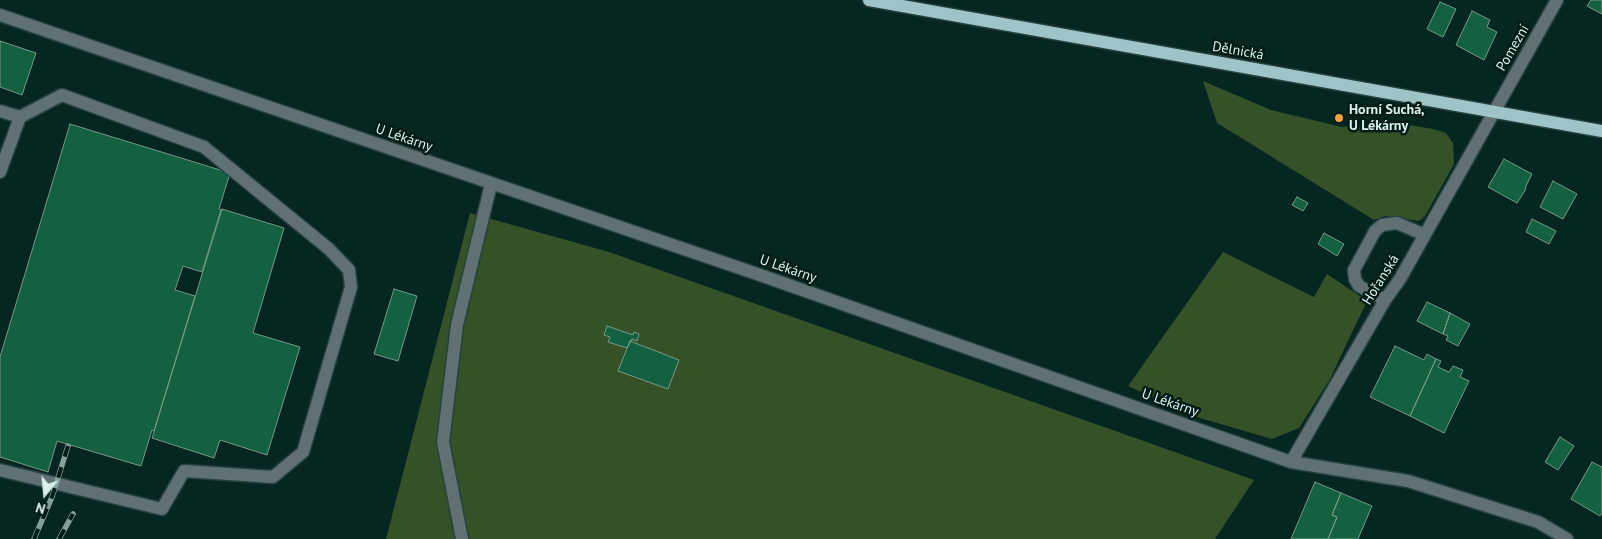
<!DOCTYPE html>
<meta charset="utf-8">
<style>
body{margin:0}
#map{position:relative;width:1602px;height:539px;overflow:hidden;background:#062622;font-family:"PT Sans",sans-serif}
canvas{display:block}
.north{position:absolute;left:20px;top:469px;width:50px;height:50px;-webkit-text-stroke:4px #001c18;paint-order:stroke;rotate:197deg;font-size:14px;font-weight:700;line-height:20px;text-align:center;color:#dbf0ec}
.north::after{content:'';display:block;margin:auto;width:18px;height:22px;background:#dbf0ec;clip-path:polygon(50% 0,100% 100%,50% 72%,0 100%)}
</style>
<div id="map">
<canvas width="1602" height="539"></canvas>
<div class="north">N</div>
</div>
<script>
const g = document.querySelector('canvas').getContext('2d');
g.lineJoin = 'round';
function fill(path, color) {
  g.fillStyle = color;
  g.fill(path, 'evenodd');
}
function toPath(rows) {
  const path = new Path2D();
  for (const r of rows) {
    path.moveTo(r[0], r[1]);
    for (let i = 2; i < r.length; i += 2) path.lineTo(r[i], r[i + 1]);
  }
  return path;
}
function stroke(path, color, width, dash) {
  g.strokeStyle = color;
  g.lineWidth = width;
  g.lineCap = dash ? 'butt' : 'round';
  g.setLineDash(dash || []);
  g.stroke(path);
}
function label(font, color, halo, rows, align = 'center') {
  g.font = font + ' "PT Sans",sans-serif';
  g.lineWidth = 5;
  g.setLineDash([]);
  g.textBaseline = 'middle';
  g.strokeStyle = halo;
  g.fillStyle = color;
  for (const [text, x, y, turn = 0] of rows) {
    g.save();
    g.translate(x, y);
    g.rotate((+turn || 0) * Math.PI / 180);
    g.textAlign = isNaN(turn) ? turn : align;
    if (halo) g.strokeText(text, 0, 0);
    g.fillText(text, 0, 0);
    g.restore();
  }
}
fill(toPath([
 [1203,81,1271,110,1342,127,1392,122,1433,129,1446,133,1453,143,1454,164,1425,216,1419,221,1385,216,1374,220,1217,123],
 [470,213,609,252,1254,480,1215,539,386,539],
 [1223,252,1314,297,1327,274,1367,301,1330,379,1299,428,1272,439,1200,418,1128,386]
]), '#345127');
const building = toPath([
 [1591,0,1602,0,1602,14,1587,6,1591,0],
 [1440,2,1456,9,1443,37,1427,29,1440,2],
 [1472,11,1490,20,1487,27,1497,32,1484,60,1456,45,1472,11],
 [0,41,36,53,22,95,0,87,0,41],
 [70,124,230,173,219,209,221,210,202,272,183,266,175,290,195,296,154,431,152,430,141,466,57,441,48,472,0,457,0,357,70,124],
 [1504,159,1532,174,1525,188,1526,189,1517,203,1488,187,1504,159],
 [1553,181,1577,194,1563,219,1540,207,1553,181],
 [1297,197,1308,203,1303,211,1292,205,1297,197],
 [222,209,284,228,253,333,300,347,267,455,220,440,214,458,152,438,222,209],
 [1532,219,1556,231,1549,244,1526,232,1532,219],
 [1324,233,1344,244,1337,256,1318,244,1324,233],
 [394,289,417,296,398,361,374,354,394,289],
 [1427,302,1450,313,1443,334,1417,321,1427,302],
 [1450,313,1470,324,1458,346,1446,340,1448,336,1443,334,1450,313],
 [607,326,633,335,634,332,639,334,637,341,632,339,627,348,608,342,610,337,604,335,607,326],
 [630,341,679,360,668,389,618,371,630,341],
 [1395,346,1424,360,1427,354,1436,359,1410,416,1370,397,1395,346],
 [1436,359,1441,361,1438,367,1449,372,1453,366,1463,370,1460,377,1469,381,1444,433,1410,416,1436,359],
 [1560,437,1574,446,1558,470,1545,462,1560,437],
 [1592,462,1602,467,1602,513,1600,516,1571,499,1592,462],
 [1315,482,1341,493,1332,515,1337,517,1328,539,1291,539,1315,482],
 [1341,493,1372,506,1358,539,1328,539,1337,517,1332,515,1341,493]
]);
fill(building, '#136140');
stroke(building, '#779885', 1);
const minor = toPath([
 [0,15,760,275,1291,462,1408,481,1538,522,1567,539],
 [0,111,20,117,62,95,204,147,329,249,349,270,351,287,303,452,273,477,184,471,162,509,0,470],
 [0,172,20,117],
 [1385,300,1359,286,1355,279,1354,270,1375,231,1382,225,1397,223,1425,235],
 [1291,462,1385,300,1400,279,1557,0],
 [462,539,443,442,457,325,491,184]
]);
const major = toPath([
 [869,0,1602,131]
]);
stroke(minor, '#24423e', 15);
stroke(major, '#24423e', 15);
stroke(minor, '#607173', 12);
stroke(major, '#9fc4c8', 12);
const rail = toPath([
 [34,539,52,497,68,446],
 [59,539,73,514]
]);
stroke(rail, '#859f9b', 5.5);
stroke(rail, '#001c18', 4, [11]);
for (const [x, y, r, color] of [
 [1339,118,5,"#f3a443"]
]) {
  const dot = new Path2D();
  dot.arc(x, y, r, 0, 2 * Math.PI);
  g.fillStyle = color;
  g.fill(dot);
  stroke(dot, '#001c18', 2);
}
label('14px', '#dbf0ec', '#001c18', [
 ["Pomezní",1513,48,-60],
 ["Dělnická",1238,51,10],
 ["U Lékárny",404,138,19],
 ["U Lékárny",788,269,19],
 ["Hořanská",1381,280,-58],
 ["U Lékárny",1170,403,19]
]);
label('bold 14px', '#dbf0ec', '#001c18', [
 ["Horní Suchá,",1349,110],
 ["U Lékárny",1349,126]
], 'left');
</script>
